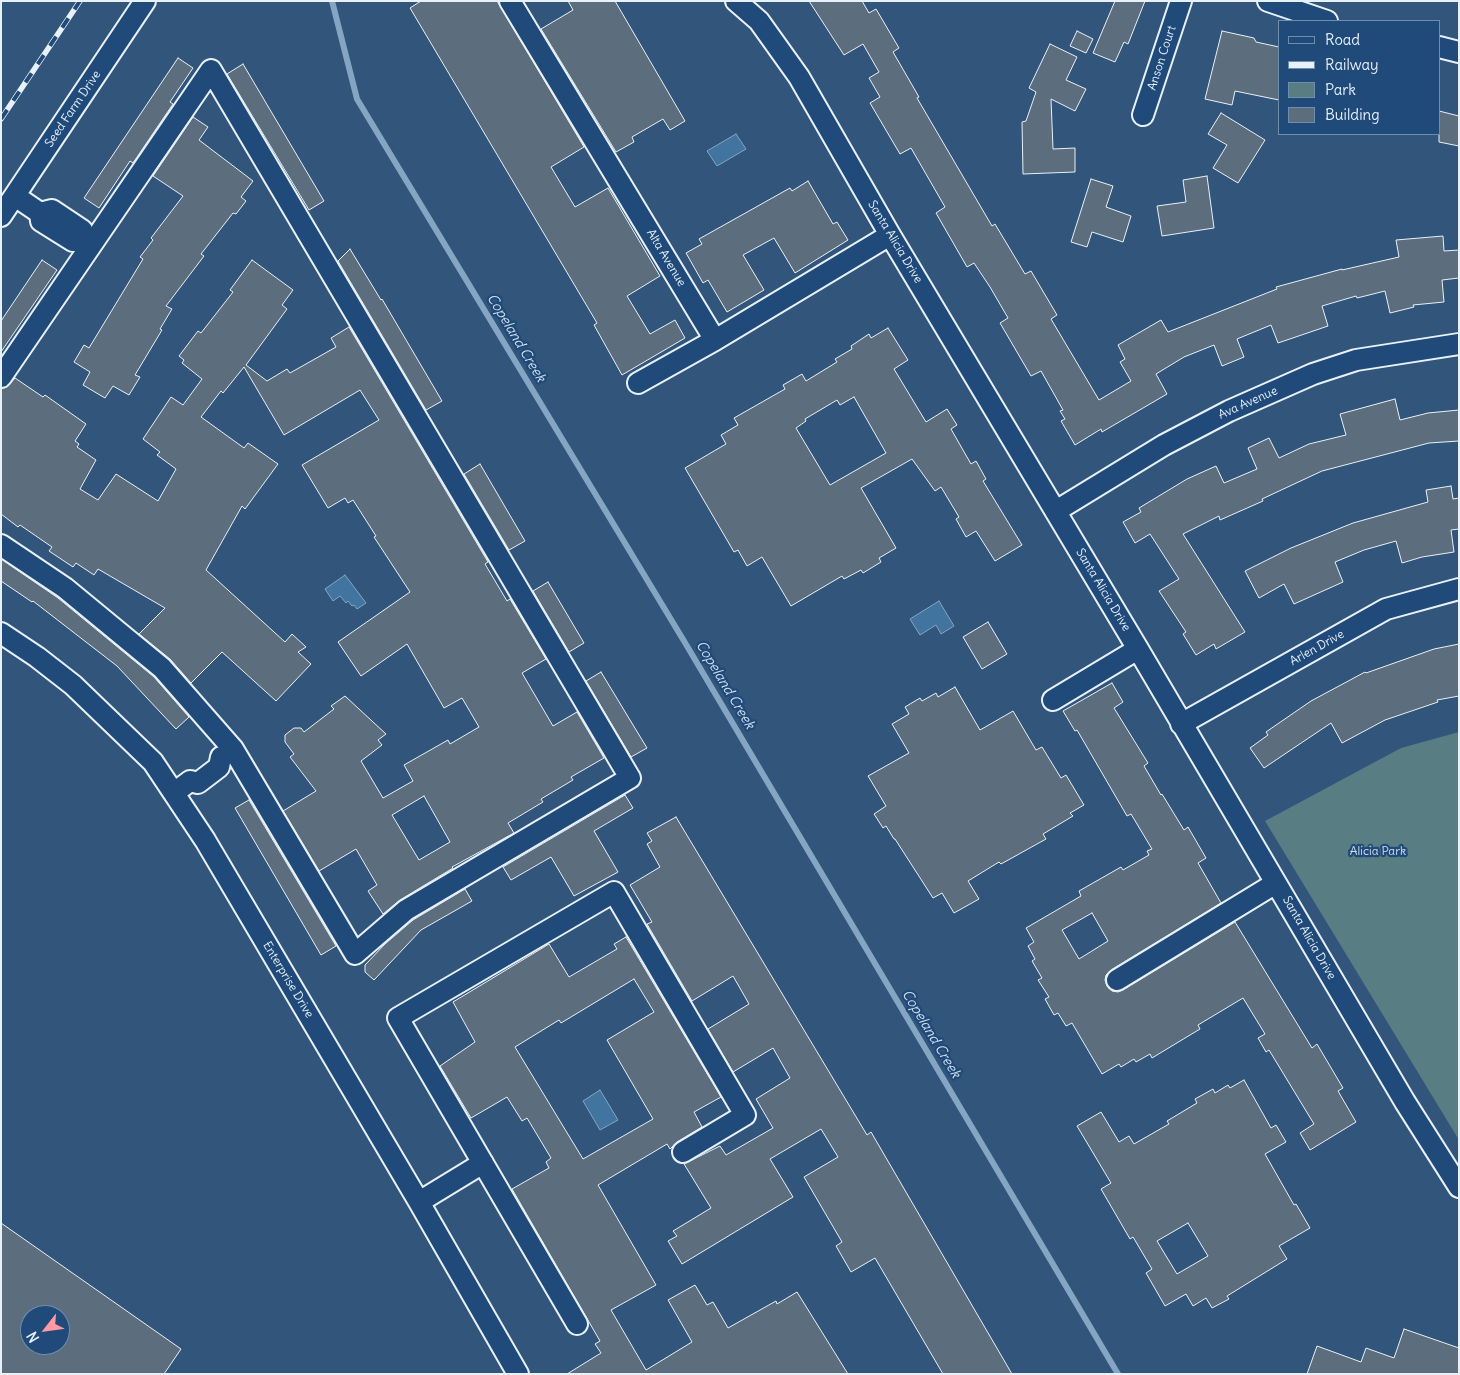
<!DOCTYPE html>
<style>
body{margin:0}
#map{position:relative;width:1460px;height:1375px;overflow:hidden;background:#31557b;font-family:Delius,sans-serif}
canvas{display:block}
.frame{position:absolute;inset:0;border:2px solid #e8f1f8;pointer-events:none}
.legend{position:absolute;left:1278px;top:20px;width:162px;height:115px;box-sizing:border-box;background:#1f4a7a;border:1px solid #6f8dac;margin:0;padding:6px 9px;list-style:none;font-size:15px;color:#e8f1f8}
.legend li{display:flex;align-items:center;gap:10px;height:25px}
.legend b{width:25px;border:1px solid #6f8dac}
.north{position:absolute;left:20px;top:1305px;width:50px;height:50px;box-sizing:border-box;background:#1f4a7a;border:1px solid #6f8dac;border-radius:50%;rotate:240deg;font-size:14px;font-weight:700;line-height:20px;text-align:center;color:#e8f1f8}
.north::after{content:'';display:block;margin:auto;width:18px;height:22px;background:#ff9aa2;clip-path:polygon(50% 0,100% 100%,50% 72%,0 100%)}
</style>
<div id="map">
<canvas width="1460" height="1375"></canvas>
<div class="frame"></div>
<ul class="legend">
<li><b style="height:6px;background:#1f4a7a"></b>Road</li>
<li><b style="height:6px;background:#e8f1f8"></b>Railway</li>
<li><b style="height:14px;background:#587e84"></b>Park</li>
<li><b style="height:14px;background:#5c6e7d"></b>Building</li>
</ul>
<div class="north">N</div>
</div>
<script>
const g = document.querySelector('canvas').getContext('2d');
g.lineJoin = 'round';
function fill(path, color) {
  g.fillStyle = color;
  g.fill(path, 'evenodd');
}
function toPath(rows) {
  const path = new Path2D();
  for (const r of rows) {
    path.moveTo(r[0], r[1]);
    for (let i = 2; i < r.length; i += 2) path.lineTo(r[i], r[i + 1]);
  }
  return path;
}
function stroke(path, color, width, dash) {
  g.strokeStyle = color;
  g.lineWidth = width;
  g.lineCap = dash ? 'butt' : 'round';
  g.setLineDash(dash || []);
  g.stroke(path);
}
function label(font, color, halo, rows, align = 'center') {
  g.font = font + ' Delius,sans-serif';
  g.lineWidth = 4.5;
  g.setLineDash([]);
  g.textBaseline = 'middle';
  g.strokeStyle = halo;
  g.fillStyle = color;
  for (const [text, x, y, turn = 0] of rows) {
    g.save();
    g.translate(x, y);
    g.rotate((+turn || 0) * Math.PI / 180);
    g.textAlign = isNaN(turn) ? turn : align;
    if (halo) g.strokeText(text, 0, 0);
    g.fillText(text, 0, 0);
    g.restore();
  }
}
fill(toPath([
 [1459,732,1459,1140,1265,821,1401,748]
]), '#587e84');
const water = toPath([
 [736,134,746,149,717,166,707,151,736,134],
 [345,575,366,603,357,609,354,605,352,606,348,601,346,603,340,596,333,601,325,589,345,575],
 [939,601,954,626,941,634,936,625,920,635,910,619,939,601],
 [600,1090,618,1120,600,1130,583,1101,600,1090]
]);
fill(water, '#41749e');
stroke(water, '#84a6c2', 1);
stroke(toPath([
 [332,1,357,99,684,641,1118,1374]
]), '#84a6c2', 6);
const building = toPath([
 [421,1,497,1,584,147,551,167,575,207,608,188,660,276,627,296,650,334,675,320,685,338,622,375,594,325,597,323,410,8,421,1],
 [568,1,615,1,685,121,670,130,663,119,632,137,634,142,616,152,541,29,573,10,568,1],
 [809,1,862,1,869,13,876,9,899,48,893,52,919,97,917,98,992,226,995,224,1025,274,1031,271,1057,315,1051,319,1099,400,1131,381,1120,362,1125,359,1118,345,1161,320,1168,332,1277,289,1276,287,1342,269,1342,270,1399,257,1396,240,1443,236,1444,251,1459,250,1459,278,1442,280,1444,302,1413,305,1414,307,1390,313,1385,291,1357,298,1356,296,1322,306,1328,326,1278,343,1271,325,1237,339,1244,357,1222,366,1214,345,1184,357,1156,374,1167,394,1102,432,1101,429,1075,445,1061,421,1065,419,1060,411,1063,410,1041,371,1031,376,1000,323,1008,318,990,287,974,263,967,267,936,213,945,207,911,148,900,154,870,103,880,97,869,78,879,72,863,44,844,55,809,1],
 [1115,1,1145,1,1128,44,1124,42,1115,62,1093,53,1115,1],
 [1077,31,1093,39,1086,53,1070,46,1077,31],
 [1222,31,1254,38,1256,42,1279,47,1279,100,1235,91,1232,105,1205,99,1222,31],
 [1050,44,1077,57,1066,80,1086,89,1075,111,1051,99,1053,149,1075,148,1075,172,1023,174,1022,122,1026,121,1036,92,1029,88,1050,44],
 [178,58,193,68,170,102,173,104,133,163,130,161,99,208,84,198,178,58],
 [243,64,324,201,309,210,227,74,243,64],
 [1439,111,1459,116,1459,146,1439,142,1439,111],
 [1221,113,1265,140,1238,183,1213,168,1227,145,1208,134,1221,113],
 [193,117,208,127,199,140,253,181,241,197,246,201,236,214,233,213,201,254,204,256,166,306,172,309,160,329,162,330,135,375,140,377,129,395,113,386,105,398,83,385,90,372,74,362,84,345,89,348,143,259,140,257,153,240,151,238,183,196,153,176,193,117],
 [1207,176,1214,228,1162,236,1157,206,1186,202,1183,180,1207,176],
 [1091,179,1113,186,1106,207,1131,216,1123,242,1092,232,1087,247,1071,242,1091,179],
 [808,181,833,224,837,222,848,240,795,273,774,238,743,255,764,290,727,312,708,280,703,283,686,253,702,244,699,239,790,188,792,191,808,181],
 [350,249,381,300,382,299,442,401,426,410,338,261,350,249],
 [42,260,57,270,1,352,1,321,42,260],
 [252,260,293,290,282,305,287,309,246,365,267,381,287,369,290,373,336,347,331,338,349,327,488,562,485,564,507,601,510,599,546,659,522,673,553,726,577,712,604,758,571,777,573,780,541,799,543,802,508,823,514,833,452,867,453,868,400,900,383,914,368,891,377,885,356,849,319,871,283,811,316,791,290,757,294,754,285,742,285,735,294,728,301,728,304,732,334,709,331,706,345,696,386,734,378,740,382,745,361,761,383,798,413,781,404,765,448,740,450,744,479,727,462,698,444,708,407,644,361,676,338,642,410,592,374,537,376,536,353,500,348,503,345,498,328,508,302,465,379,420,360,390,284,435,244,367,223,393,221,391,201,417,244,448,248,443,278,464,245,509,242,506,206,570,285,642,292,634,306,647,298,652,311,664,276,701,222,652,191,683,170,659,139,634,165,608,98,569,94,575,76,563,73,567,49,551,52,547,20,525,18,527,1,514,1,389,7,387,15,378,43,397,45,395,86,424,75,441,79,444,77,447,96,460,80,489,98,500,116,474,158,501,176,469,157,455,160,452,143,439,171,397,183,405,202,379,182,363,184,360,179,356,198,331,201,333,233,292,230,290,252,260],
 [424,796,450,842,419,860,392,815,424,796],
 [888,328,908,360,894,369,926,422,947,409,957,425,951,429,971,464,976,461,986,479,983,481,1022,545,995,561,976,531,966,537,956,519,959,517,941,487,935,491,912,459,861,488,896,548,879,558,881,562,863,573,861,570,844,579,842,576,791,606,762,557,747,566,738,550,734,552,685,468,726,444,721,435,738,425,734,418,785,389,783,385,802,374,806,381,837,362,835,359,852,349,851,346,869,334,871,338,888,328],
 [854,397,886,453,830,485,796,428,806,421,805,419,837,400,840,405,854,397],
 [1395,399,1400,420,1428,413,1459,410,1459,441,1429,443,1322,471,1262,499,1263,501,1220,520,1219,516,1183,534,1245,632,1216,649,1214,644,1196,655,1183,634,1186,632,1159,591,1179,579,1150,534,1135,543,1123,522,1141,512,1139,508,1187,479,1216,466,1224,483,1257,469,1248,448,1269,438,1279,458,1309,444,1346,435,1340,414,1395,399],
 [480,464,525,541,509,550,464,474,480,464],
 [1451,486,1453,499,1459,498,1459,529,1451,530,1454,552,1422,557,1402,563,1396,541,1364,550,1335,562,1343,582,1294,604,1284,584,1259,598,1245,571,1291,548,1353,523,1428,502,1426,490,1451,486],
 [1,559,58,598,154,677,189,717,176,729,117,666,33,601,32,602,1,581,1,559],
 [548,582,584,643,569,652,533,591,548,582],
 [988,622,1007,654,982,669,963,637,988,622],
 [1459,644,1459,696,1437,700,1438,702,1385,720,1342,743,1331,723,1264,768,1250,748,1268,735,1266,732,1311,701,1365,672,1366,673,1434,649,1459,644],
 [601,672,647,748,631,757,586,681,601,672],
 [1112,683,1123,702,1114,708,1148,763,1144,766,1161,795,1162,794,1184,830,1188,827,1206,858,1198,863,1221,903,1111,970,1106,975,1105,980,1107,986,1112,991,1118,992,1123,990,1235,922,1312,1048,1317,1044,1343,1088,1338,1091,1356,1122,1310,1150,1300,1133,1314,1124,1269,1050,1266,1052,1258,1038,1265,1034,1243,998,1198,1025,1200,1029,1152,1058,1150,1054,1136,1062,1134,1059,1121,1067,1119,1064,1102,1074,1072,1023,1066,1026,1058,1013,1054,1015,1045,999,1049,997,1038,980,1042,978,1032,961,1035,959,1028,946,1034,942,1026,928,1081,896,1079,891,1121,867,1123,870,1149,855,1147,851,1152,849,1131,814,1127,816,1077,730,1075,731,1063,711,1112,683],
 [1092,913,1108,941,1079,959,1062,930,1092,913],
 [955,687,980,730,1013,711,1036,750,1042,747,1061,778,1066,775,1084,805,1070,813,1073,816,1043,834,1046,839,1001,864,999,862,968,881,979,899,954,913,942,893,933,898,895,839,894,839,886,826,883,828,874,814,886,806,868,776,909,753,892,724,909,714,905,707,920,698,922,701,936,693,938,697,955,687],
 [625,795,633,808,594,831,618,872,574,896,551,857,511,880,503,867,625,795],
 [249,800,336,946,321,955,235,808,249,800],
 [676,817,867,1135,871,1132,1012,1374,943,1374,875,1258,851,1272,836,1246,842,1242,804,1177,838,1157,821,1129,770,1159,793,1197,682,1264,668,1241,677,1236,673,1231,711,1208,684,1164,720,1146,726,1155,773,1128,756,1099,790,1078,773,1048,733,1072,708,1029,749,1004,733,976,692,1001,647,924,652,922,630,885,660,867,647,844,652,841,647,833,676,817],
 [465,889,472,901,421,930,374,980,365,972,365,965,385,944,413,920,465,889],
 [626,937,721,1097,694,1112,702,1127,677,1142,670,1149,667,1144,598,1185,656,1285,611,1310,646,1370,692,1342,668,1300,695,1285,707,1305,713,1302,728,1328,776,1301,777,1304,797,1292,848,1374,567,1374,601,1353,595,1344,600,1341,512,1189,549,1168,546,1162,551,1158,527,1118,522,1121,507,1097,471,1118,440,1066,475,1042,453,1002,549,944,569,977,617,949,614,944,626,937],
 [634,979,654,1012,607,1040,653,1119,583,1159,515,1047,559,1020,561,1023,634,979],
 [1244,1080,1271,1128,1276,1125,1286,1142,1265,1154,1294,1205,1296,1204,1310,1228,1279,1246,1287,1259,1227,1296,1229,1299,1212,1308,1206,1298,1193,1306,1186,1294,1165,1306,1146,1273,1152,1269,1133,1237,1130,1239,1101,1189,1111,1183,1077,1126,1101,1112,1119,1142,1129,1136,1134,1144,1169,1124,1167,1121,1197,1103,1195,1099,1213,1089,1215,1093,1228,1085,1230,1088,1244,1080],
 [1188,1223,1208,1256,1177,1274,1157,1241,1188,1223],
 [1,1223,181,1349,164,1374,1,1374,1,1223],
 [30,1315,60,1315,60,1345,30,1345,30,1315],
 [1404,1329,1459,1348,1459,1374,1307,1374,1317,1346,1361,1362,1366,1348,1394,1358,1404,1329]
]);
fill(building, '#5c6e7d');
stroke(building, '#e8f1f8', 1);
const minor = toPath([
 [510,1,715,340,890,235],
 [736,1,759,21,799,77,890,235,1138,649,1405,1102,1459,1187],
 [1268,1,1327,21],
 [1439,47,1459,52],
 [1143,115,1181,1],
 [15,196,40,213,52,210,82,230,82,241],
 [40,213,41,221,73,241,82,241,90,247],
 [1,216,145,1],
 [1,377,211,70,630,778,406,910,355,954,233,749,162,668,65,588,1,545],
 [638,383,715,340],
 [1056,511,1164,445,1229,411,1313,374,1356,360,1459,344],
 [1,633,37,657,73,685,153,762,205,840,419,1202,518,1374],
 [1053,700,1138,649],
 [1181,724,1386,609,1459,589],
 [174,793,190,781,198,783,219,767,221,757],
 [1117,980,1276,883],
 [419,1202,483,1163],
 [577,1324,398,1018,614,892,745,1115,683,1152]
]);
stroke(minor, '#e8f1f8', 24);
stroke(minor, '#1f4a7a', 20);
const rail = toPath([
 [1,119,80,1]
]);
stroke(rail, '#e8f1f8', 5.5);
stroke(rail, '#1f4a7a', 4, [11]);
label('12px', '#e8f1f8', '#1f4a7a', [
 ["Anson Court",1162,58,-72],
 ["Seed Farm Drive",73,109,-56],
 ["Santa Alicia Drive",895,242,59],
 ["Alta Avenue",666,258,59],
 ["Ava Avenue",1248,403,-24],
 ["Santa Alicia Drive",1103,590,59],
 ["Arlen Drive",1317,648,-29],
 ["Santa Alicia Drive",1309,938,60],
 ["Enterprise Drive",288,980,59]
]);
label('12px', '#d2e0e7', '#1f4a7a', [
 ["Alicia Park",1378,852]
]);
label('italic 14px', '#cfdeea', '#1f4a7a', [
 ["Copeland Creek",516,338,59],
 ["Copeland Creek",725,685,59],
 ["Copeland Creek",931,1034,59]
]);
</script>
